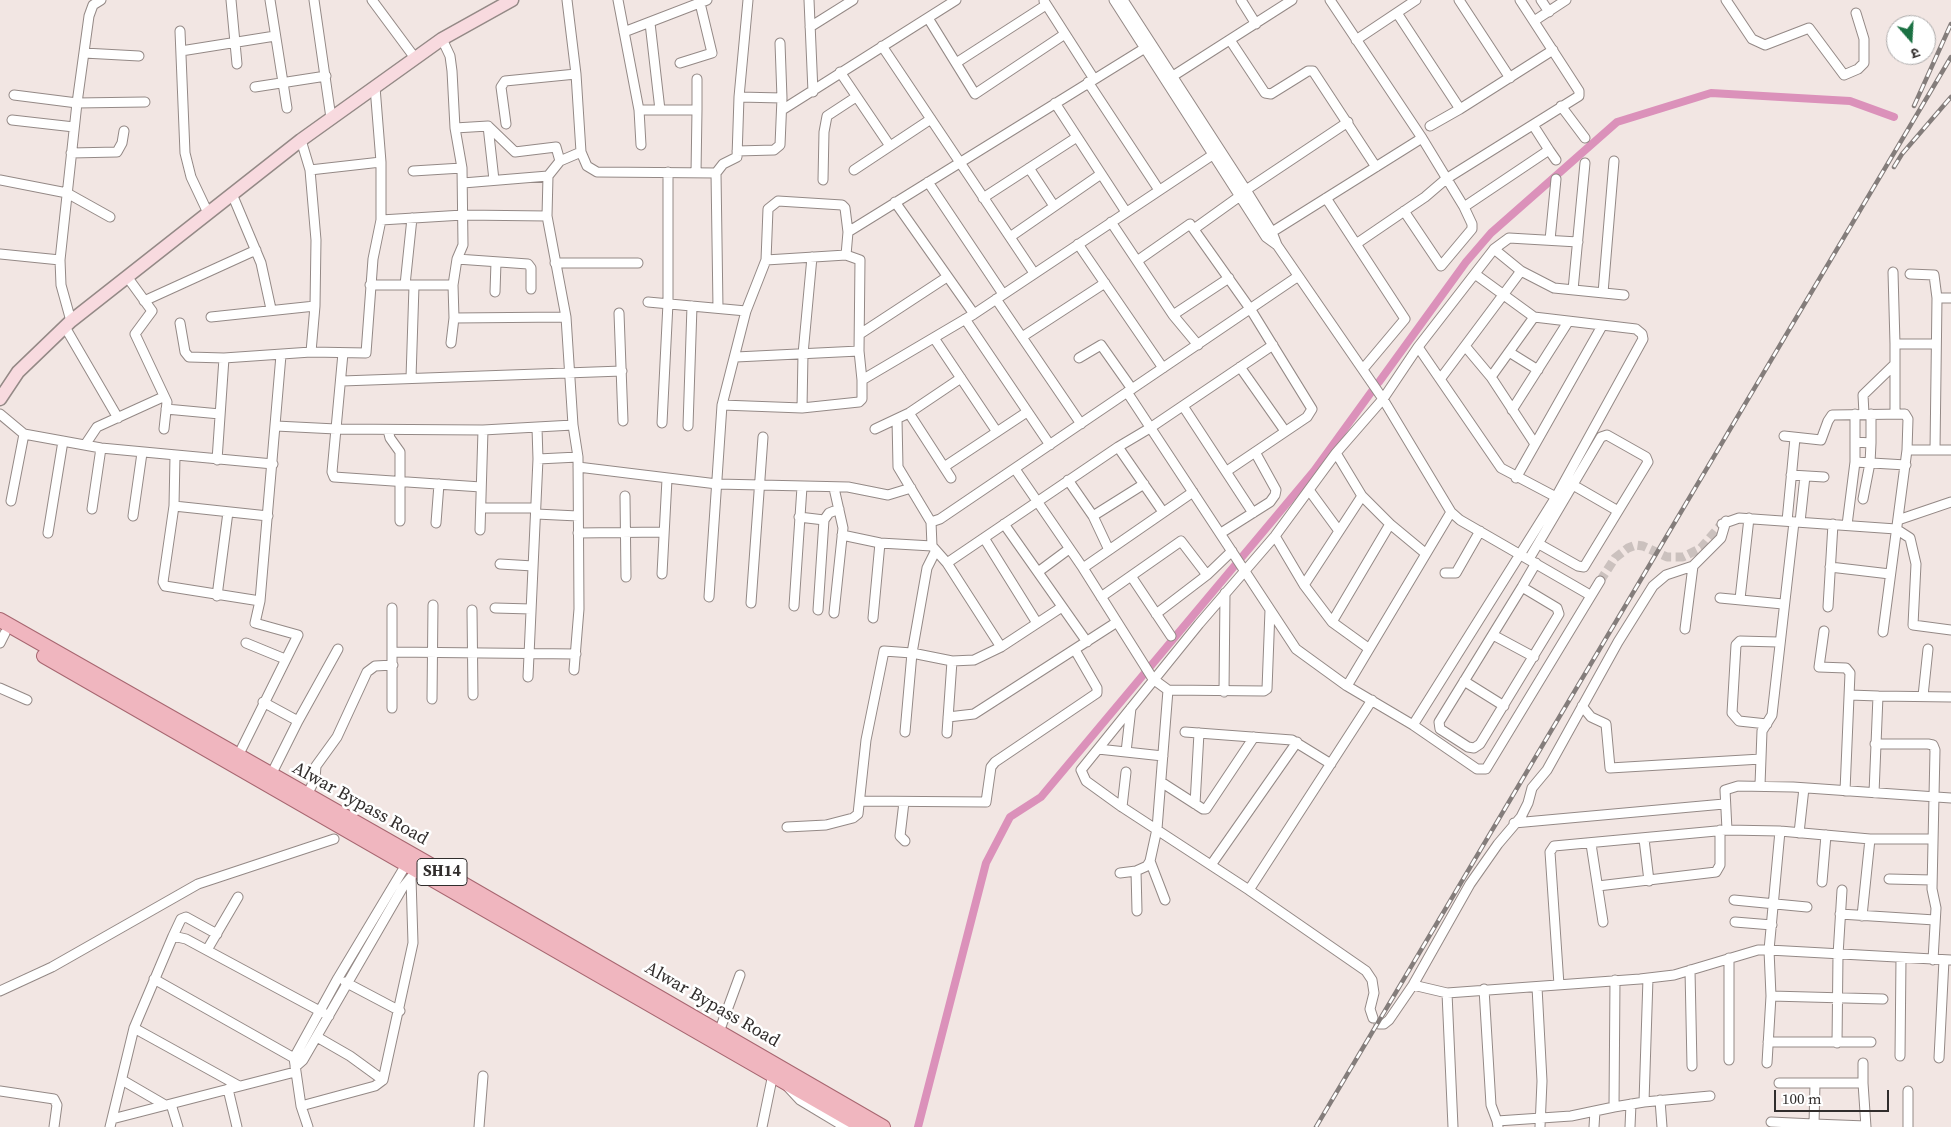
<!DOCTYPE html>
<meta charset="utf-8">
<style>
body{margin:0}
#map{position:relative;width:1951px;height:1127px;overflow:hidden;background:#f2e6e3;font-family:"Source Serif 4","Noto Sans Devanagari",serif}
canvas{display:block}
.north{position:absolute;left:1886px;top:15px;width:50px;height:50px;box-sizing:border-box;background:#fff;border:1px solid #adabab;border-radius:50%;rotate:161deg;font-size:14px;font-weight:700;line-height:20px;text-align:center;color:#312d2c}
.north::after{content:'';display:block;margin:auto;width:18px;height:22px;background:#1b7143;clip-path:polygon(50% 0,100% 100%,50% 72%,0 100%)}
.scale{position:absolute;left:1774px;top:1090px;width:115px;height:22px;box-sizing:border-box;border:2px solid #312d2c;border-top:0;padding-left:6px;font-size:15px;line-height:18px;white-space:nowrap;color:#312d2c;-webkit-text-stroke:4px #fff;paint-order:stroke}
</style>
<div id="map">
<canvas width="1951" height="1127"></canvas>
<div class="north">उ</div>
<div class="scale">100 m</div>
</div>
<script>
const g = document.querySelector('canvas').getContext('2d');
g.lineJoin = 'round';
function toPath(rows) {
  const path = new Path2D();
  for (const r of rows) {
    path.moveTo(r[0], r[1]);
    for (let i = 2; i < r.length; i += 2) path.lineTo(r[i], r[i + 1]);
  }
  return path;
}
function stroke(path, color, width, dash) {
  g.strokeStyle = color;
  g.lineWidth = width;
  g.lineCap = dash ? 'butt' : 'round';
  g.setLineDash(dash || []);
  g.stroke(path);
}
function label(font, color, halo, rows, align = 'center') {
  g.font = font + ' "Source Serif 4",serif';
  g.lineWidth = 5;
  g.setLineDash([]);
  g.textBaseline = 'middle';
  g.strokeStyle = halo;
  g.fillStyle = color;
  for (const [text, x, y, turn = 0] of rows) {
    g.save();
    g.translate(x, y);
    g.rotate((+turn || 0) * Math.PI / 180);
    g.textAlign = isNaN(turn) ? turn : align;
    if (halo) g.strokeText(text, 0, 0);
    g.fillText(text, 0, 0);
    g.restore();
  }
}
stroke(toPath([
 [1379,382,1466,262,1491,233,1617,122,1711,93,1850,101,1894,117],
 [918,1127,986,863,1010,817,1041,797,1314,471,1372,391]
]), '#db91ba', 8);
stroke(toPath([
 [1600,581,1615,558,1628,548,1636,545,1643,546,1667,557,1683,557,1701,548,1720,526]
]), '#cbc1be', 9, [9, 4.5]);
const street = toPath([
 [231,0,237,64],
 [270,0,287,108],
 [314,0,331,118],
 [372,0,415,58],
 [567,0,576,74,581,152,560,161,548,176,547,216,566,317,573,425,578,457,579,609,574,670],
 [618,0,639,110,641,145],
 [809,0,813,92],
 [1114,0,1266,237,1277,245],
 [1123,0,1246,190,1272,232,1277,245,1383,399,1451,512,1460,520,1590,595],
 [1241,0,1256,24],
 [1330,0,1422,138,1464,207,1472,224,1472,229,1441,266,1404,211],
 [1459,0,1510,78],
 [1541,0,1549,12],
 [1726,0,1752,39,1765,45,1809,28,1844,75,1858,69,1864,63,1864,39,1856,13],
 [1044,1,1094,79],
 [1397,13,1460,109,1553,50],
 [928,18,975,94,1065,34],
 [1534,21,1566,0],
 [650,23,660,110],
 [810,27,853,0],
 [180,31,185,153,191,177,208,213],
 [624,32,707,0],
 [442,39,450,56,452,71,455,128,462,168,463,245,457,259,453,285],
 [1230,40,1265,93,1271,94,1308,71,1313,71,1376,167],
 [1356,40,1416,0],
 [882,46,1034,273],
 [181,51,275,36],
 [84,53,139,56],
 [680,63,712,53,700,3],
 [956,63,1046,5],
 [840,72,890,146],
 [1173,76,1292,0],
 [1088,82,1159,190],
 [255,87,326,76],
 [14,95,77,103,145,102],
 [739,97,782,98],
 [1055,103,1126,212],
 [1561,106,1585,138],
 [639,110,697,110,696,173],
 [697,110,697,79],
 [782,110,956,0],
 [12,120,74,127],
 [506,124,501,87,505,81,576,74],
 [488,126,515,152,556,147,560,161],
 [1430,126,1460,109],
 [455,128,488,126,494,180],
 [301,140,310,170,316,240,315,306,311,352],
 [1549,150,1556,160],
 [737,151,774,150,780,145,782,98,780,43],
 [581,152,587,166,597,172,716,173,718,308],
 [71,153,117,152,122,143,124,131],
 [1029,168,1054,206],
 [310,170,381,162],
 [854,170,931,119],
 [413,171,462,168],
 [716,173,723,164,737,157,739,97,748,0],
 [0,180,67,193,110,217],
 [823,180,824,132,827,116,856,97],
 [928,182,1003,294],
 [463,183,548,176],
 [1246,190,1348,122],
 [232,194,261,263,271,309],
 [983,198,1077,137],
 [1326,198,1405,319,1363,369],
 [895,202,974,314],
 [1464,207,1549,150,1533,125],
 [381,220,463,215,547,216],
 [1111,222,1173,315,1229,278],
 [1194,229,1240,196],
 [848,232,846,255,766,260,768,209,778,201,842,205,845,208,848,232,1145,48],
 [1272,232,1422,138],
 [1010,237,1101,174],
 [1550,240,1556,179],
 [1078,244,1163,368],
 [1356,244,1425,197,1446,179,1579,96,1579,91,1520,0],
 [1494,249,1509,238,1578,242],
 [0,254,60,260],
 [457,259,528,264,531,268,531,289],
 [766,260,746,311,722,405,802,408,859,402,862,399,862,380,974,314,1214,154],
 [1137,261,1190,224,1251,310,1312,409,1307,417,1227,471],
 [555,263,638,263],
 [1893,272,1895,344],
 [1910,274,1934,275,1937,298],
 [128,278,152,311,135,334,167,402,164,429],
 [370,285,453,285,454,318,566,317],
 [405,285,412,218],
 [1573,290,1585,163],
 [495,292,496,262],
 [1603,293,1614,161],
 [996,299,1081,424],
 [144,301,256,250],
 [648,302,746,311],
 [619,313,623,421],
 [1173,315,1198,345],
 [211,317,315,306],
 [965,319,1050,445],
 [71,321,61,285,60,260,77,103,89,16,93,5,101,0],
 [180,323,185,352,189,357,224,358,311,352,366,353,373,259,381,220,381,162,375,87],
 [65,327,118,418],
 [860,334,947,277],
 [1022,337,1105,283],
 [934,338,997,432],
 [451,343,454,318],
 [1465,346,1491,377,1535,444],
 [1418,347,1501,468,1556,497],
 [859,351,862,380],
 [1509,352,1538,370],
 [343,353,332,472,334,477,481,487],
 [736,357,859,351,860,260,846,255],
 [1079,358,1101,345,1132,389],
 [1240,367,1285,431],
 [1491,377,1534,317],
 [411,378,414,286],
 [1441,378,1521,271],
 [342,381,622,371],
 [1127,392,1296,649,1347,686,1413,725,1477,769,1486,769,1600,581],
 [1183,406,1253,513],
 [802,408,803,354,812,257],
 [166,409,220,414],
 [1512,410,1568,322],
 [909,413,951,478],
 [0,414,24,434,101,448,273,464],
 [1864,414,1863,395,1895,364],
 [1895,414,1895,344,1936,344],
 [897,419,898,467,931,522,940,519,1297,277],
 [662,423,668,303,668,172],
 [276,426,336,429,483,430,573,425],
 [688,426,692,306],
 [537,428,538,459],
 [875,429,909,413,961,378],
 [388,430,390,438,400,452,400,521],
 [1784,436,1821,440,1828,421,1832,415,1905,414,1908,419,1907,450],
 [1855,442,1871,443,1871,414],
 [85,445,97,427,163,397],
 [1118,447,1150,428,1273,345],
 [1935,450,1937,298,1951,298],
 [1336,453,1362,496,1390,524,1425,553],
 [175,456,174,506,268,516],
 [217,460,224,358],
 [1855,462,1906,465],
 [578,467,717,484,848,487,888,495,911,488],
 [944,467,1027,412],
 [1015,469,1083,568,1153,679,1168,690,1157,829,1150,861,1147,866,1136,871,1120,873],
 [1791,475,1824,477],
 [1516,478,1602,326],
 [1068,480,1093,516,1144,484],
 [1573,485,1618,511],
 [834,488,843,528,834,613],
 [1309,490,1339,531],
 [625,496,626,577],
 [1863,499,1870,463,1871,443],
 [11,501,24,434],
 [174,506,163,582,165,586,260,601],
 [481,508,535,508],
 [92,509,101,448],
 [536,514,578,516],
 [133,516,142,453],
 [1093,516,1109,550],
 [799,517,824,520],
 [1898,520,1951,502],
 [1787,521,1795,438],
 [931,522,932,546,947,563],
 [1800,522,1805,476],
 [436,523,439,484],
 [1004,524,1087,642],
 [1722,524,1739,518,1896,529,1910,538,1916,564,1913,625,1951,630],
 [1847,525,1855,462,1855,414],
 [480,530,483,430],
 [48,533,63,441],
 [578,533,664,532],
 [1221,533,1270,502,1275,495,1276,490,1255,452],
 [842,535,880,543,932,546],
 [1275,536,1304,585,1332,622,1368,648],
 [984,538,1037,623],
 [1529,559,1601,437,1607,435,1646,457,1648,462,1584,567,1578,566,1539,544],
 [500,564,533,566],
 [1830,567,1890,574],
 [1083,568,1193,492],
 [1038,572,1069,549],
 [1445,573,1456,573,1480,531],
 [662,574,667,479],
 [1131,576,1171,636],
 [1304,585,1362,496],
 [1522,587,1557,608,1559,614,1480,744,1474,748,1468,747,1440,729,1439,722,1522,587,1536,563],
 [217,596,228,512],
 [709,597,722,405],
 [1101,597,1181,541,1207,575],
 [1720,598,1783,604],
 [1740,599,1749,518],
 [751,603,763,437],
 [794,606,802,487],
 [1828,607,1833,524],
 [392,608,392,708],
 [495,608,531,609],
 [472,610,473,695],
 [818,610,824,520,829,513,839,509],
 [1156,614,1207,575,1232,551],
 [873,618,880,543],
 [1332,622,1390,524],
 [1685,629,1693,566],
 [1824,631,1819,667,1846,668,1850,673,1845,791],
 [1883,632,1907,450,1951,450],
 [1493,635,1534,657],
 [0,643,5,633],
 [246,643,285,659],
 [1001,647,947,563,1118,447,1163,512],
 [393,652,576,654],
 [528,677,538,459,578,457],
 [1464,681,1504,706],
 [1347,686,1451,512],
 [0,688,27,700],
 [1168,690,1264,691,1267,689,1270,610],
 [1224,692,1225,593],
 [1850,695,1878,696],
 [1923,696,1928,649],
 [432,699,433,605],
 [263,702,298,721,338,649],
 [1582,706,1591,717,1606,724,1610,768,1761,759],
 [948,717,974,714,1117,622],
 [1767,724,1739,721,1732,713,1736,645,1740,641,1778,642],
 [1413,725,1556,497,1643,339,1642,334,1636,329,1534,317,1475,274],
 [905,732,912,653,927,568,935,552],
 [1185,732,1292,740,1331,764],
 [947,733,952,661],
 [1875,744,1928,744,1933,745,1935,750,1932,889,1936,908,1933,960],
 [1098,749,1163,756],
 [1126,752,1131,708],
 [238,756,298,635,255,623,260,601,281,355],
 [271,775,298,721],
 [1161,782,1203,809,1206,809,1254,737],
 [1760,785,1762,731,1772,715,1794,522],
 [1874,793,1878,696,1951,697],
 [307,795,315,779,316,766,337,737,367,672,375,666,393,665],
 [860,801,986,802,991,767,995,762,1097,693,1097,688,1075,650],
 [904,802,900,836,905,841],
 [1195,804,1199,733],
 [1122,807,1126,772],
 [1514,823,1724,804],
 [787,827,826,825,853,818,858,814,866,740,884,651,912,653,952,661,974,660,1001,647,1062,607],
 [1727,830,1725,790,1738,786,1793,787,1951,798],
 [1799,833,1804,788],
 [1644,839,1649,881],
 [1591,844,1603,922],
 [1150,861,1165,900],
 [1211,865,1297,742],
 [1136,871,1137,911],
 [1889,879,1932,880],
 [1822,882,1826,835],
 [1598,886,1716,872,1720,865,1720,830],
 [1249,890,1372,700],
 [1734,900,1807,907],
 [1840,914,1935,920],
 [1862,916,1870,839],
 [1735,922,1772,925],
 [173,936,181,919,186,917,217,934],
 [207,950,238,897],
 [1690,970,1692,1066],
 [154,979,294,1058],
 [345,982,400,1011],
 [1413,985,1447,993,1640,979,1674,975,1758,950,1769,950,1951,960],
 [1559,985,1550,852,1554,846,1727,830,1780,831,1870,839,1933,839],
 [1537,987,1542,1081,1540,1127],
 [1484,989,1491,1105,1497,1121],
 [0,991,52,967,198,884,334,839],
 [1447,993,1453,1127],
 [1771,996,1883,999],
 [1373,1018,1370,1009,1374,993,1372,980,1366,971,1249,890,1122,807,1086,781,1081,770,1199,624,1275,536,1336,453,1383,399,1418,347,1494,249,1521,271,1554,288,1624,295],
 [1379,1024,1384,1024,1389,1020,1413,985,1470,884,1498,844,1521,817,1528,803,1532,788,1547,770,1618,642,1653,586,1666,575,1693,566,1721,538,1726,521],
 [134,1028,239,1086],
 [719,1032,740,975],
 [317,1037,350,1056,383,1080],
 [1768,1042,1871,1042],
 [1837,1043,1838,955,1842,890],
 [1900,1056,1901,958],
 [1939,1058,1944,960],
 [1729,1060,1729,958],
 [1767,1063,1771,996,1769,950,1780,831],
 [295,1067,303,1060,403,887,412,876],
 [122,1080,165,1105],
 [1779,1083,1863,1083,1866,1127],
 [1863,1083,1863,1063],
 [787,1086,800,1100,845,1127],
 [228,1089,237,1127],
 [0,1091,54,1099,57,1105,54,1127],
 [1908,1091,1908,1127],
 [1660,1100,1662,1127],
 [1644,1102,1710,1096],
 [171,1104,178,1127],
 [301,1106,375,1086,383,1080,413,943,411,878],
 [1614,1107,1644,1102,1648,978],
 [112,1119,295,1072],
 [1771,1122,1814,1124,1815,1084],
 [1814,1124,1866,1126],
 [110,1127,134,1028,173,936,186,939,329,1016],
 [308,1127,301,1106,294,1058,338,978,407,863],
 [479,1127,483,1076],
 [762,1127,773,1074],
 [1498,1127,1497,1121,1571,1116,1614,1107,1615,980],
 [1594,1127,1595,1111],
 [1630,1127,1631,1104]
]);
const secondary = toPath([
 [0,399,18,372,71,321,301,140,442,39,512,0]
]);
const primary = toPath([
 [0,620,427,863,883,1127],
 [44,656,863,1127]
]);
stroke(street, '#948986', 11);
stroke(secondary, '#948986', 15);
stroke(primary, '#a76670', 16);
stroke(street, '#fff', 9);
stroke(secondary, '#f8dadf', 12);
stroke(primary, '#f0b6bf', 14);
const rail = toPath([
 [1914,106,1951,24],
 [1894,167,1902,154,1951,97],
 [1316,1127,1951,57]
]);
stroke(rail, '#847d7b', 4.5);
stroke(rail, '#fff', 2.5, [8]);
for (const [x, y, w] of [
 [442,872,50]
]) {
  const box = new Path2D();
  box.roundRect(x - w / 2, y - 13.5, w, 27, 4);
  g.fillStyle = '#fff';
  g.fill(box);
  stroke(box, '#312d2c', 1);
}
label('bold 16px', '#312d2c', null, [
 ["SH14",442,872]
]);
label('18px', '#312d2c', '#fff', [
 ["Alwar Bypass Road",360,804,29],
 ["Alwar Bypass Road",712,1005,30]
]);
</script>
